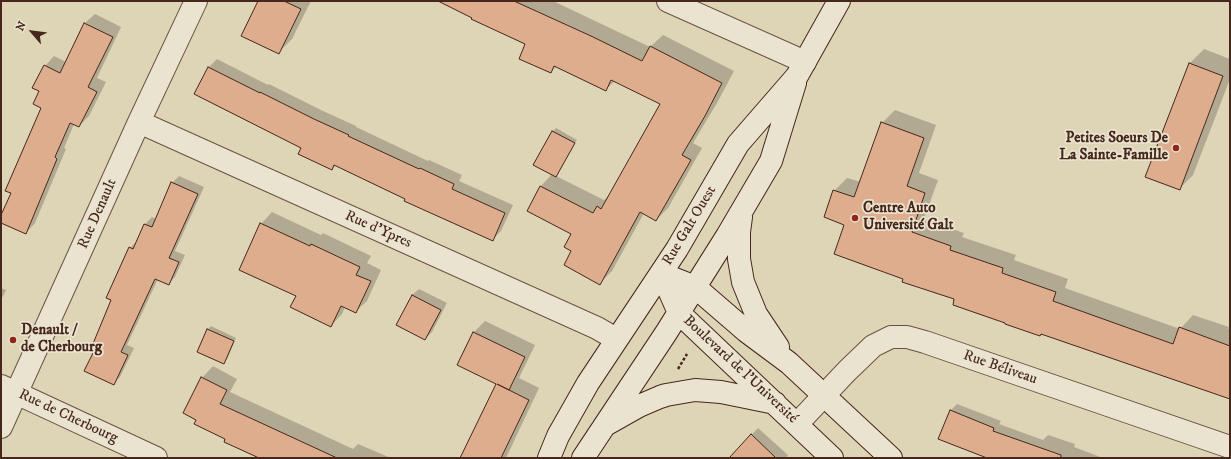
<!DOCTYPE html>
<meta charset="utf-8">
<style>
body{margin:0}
#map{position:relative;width:1231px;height:459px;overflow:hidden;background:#ded4b6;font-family:"IM FELL DW Pica",serif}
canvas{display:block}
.frame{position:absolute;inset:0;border:2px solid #46271b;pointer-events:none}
.north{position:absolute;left:12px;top:12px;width:40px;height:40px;-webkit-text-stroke:3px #eae3d0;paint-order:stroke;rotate:298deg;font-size:11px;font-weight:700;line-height:16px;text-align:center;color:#46271b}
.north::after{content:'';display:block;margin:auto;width:14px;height:18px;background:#46271b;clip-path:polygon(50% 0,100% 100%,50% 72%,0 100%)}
</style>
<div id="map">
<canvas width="1231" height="459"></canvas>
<div class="frame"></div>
<div class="north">N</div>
</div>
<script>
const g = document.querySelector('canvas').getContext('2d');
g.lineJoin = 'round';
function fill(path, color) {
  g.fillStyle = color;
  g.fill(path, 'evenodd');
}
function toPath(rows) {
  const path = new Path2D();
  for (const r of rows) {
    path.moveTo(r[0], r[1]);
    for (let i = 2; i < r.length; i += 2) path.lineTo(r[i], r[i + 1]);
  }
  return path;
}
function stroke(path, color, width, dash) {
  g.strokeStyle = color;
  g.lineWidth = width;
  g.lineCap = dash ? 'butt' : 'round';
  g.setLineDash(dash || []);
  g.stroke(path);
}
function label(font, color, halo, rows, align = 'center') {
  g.font = font + ' "IM FELL DW Pica",serif';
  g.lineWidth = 3.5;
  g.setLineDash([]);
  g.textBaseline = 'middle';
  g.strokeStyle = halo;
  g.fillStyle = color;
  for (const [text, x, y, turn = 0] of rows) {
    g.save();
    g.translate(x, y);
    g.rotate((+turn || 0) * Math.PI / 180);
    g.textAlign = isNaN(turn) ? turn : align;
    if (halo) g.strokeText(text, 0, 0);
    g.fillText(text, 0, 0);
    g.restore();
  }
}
fill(toPath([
 [259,1,311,1,292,39,278,53],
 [440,1,553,1,650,47,663,35,734,71,717,103,693,143,702,148,668,208,656,220,644,213,612,271,600,283,573,251,573,234,528,211,541,186,552,174,535,165,553,131,556,128,577,140,556,176,604,200,610,195,661,104,615,81,605,90,557,66,550,72,527,44],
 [95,14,121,27,97,78,106,82,89,116,79,126,74,124,64,148,66,149,35,223,26,233,1,222,1,218,12,193,43,108,40,91,45,66,54,56,66,62,85,23],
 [1204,49,1230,59,1230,79,1193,175,1179,189,1146,176,1190,63],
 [217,59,268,85,269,84,323,111,356,126,356,127,428,161,429,160,462,175,459,181,513,205,501,231,492,240,336,165,332,169,302,147,196,93,209,67],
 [895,110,936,125,919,173,938,180,924,219,964,233,962,237,1016,255,1014,260,1068,279,1065,288,1180,329,1193,315,1229,327,1228,329,1230,329,1230,397,1042,333,904,279,846,224,834,191,847,178,861,182,882,123],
 [179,176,204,187,175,251,185,255,175,277,168,284,158,279,127,345,134,348,120,377,113,384,95,352,130,248,137,241,145,224,152,217,156,219,172,183],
 [272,212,321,235,323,233,371,256,367,263,381,270,367,301,355,312,345,307,342,314,331,326,297,295,261,224],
 [1,288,6,290,1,300],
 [419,289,447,303,432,332,425,339,412,295],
 [485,321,535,345,519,378,539,388,506,458,461,458,497,383,474,332],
 [211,326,236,338,227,359,223,362,198,351,208,329],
 [213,366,237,379,230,392,353,449,358,444,391,458,263,458,227,439,202,378],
 [957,404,1001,421,999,424,1043,440,1048,435,1075,444,1074,447,1103,458,999,458,950,411],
 [758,428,788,455,787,457,788,458,730,458]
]), '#0003');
const building = toPath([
 [258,1,284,1,301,9,279,54,241,36,258,1],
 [438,1,514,1,591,36,642,61,650,46,722,83,705,116,682,155,691,160,656,221,640,212,600,285,564,265,571,251,564,247,571,234,527,211,540,186,593,213,597,206,601,209,660,104,611,80,606,91,554,66,551,73,519,59,525,44,471,19,472,18,438,1],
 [84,23,113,37,88,87,97,92,79,127,70,123,55,157,57,159,26,234,1,223,1,215,11,193,5,191,41,108,33,104,39,91,32,88,44,65,60,73,84,23],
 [1189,63,1223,76,1180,190,1145,177,1189,63],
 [208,67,260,93,260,92,314,119,349,135,348,136,419,169,420,168,454,184,452,189,505,213,493,241,404,201,405,199,334,165,332,170,298,154,301,148,194,94,208,67],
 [881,122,924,138,907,186,925,193,912,232,951,246,950,250,1003,268,1002,273,1056,292,1053,301,1173,344,1179,327,1230,346,1230,399,1041,334,1040,336,1005,324,1005,323,953,305,954,299,902,282,903,279,834,254,844,225,824,217,833,190,854,197,881,122],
 [552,131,575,143,556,177,533,165,552,131],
 [171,182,198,194,169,258,179,262,169,285,155,279,121,352,128,355,114,385,84,371,93,353,90,351,111,300,106,298,129,247,133,249,144,224,152,227,171,182],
 [260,223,310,246,311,244,360,267,356,275,371,281,356,313,341,306,331,327,290,307,296,296,239,270,260,223],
 [412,295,441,310,425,340,396,325,412,295],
 [207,329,234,341,224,364,197,352,207,329],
 [473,332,525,357,509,390,497,384,529,400,501,458,460,458,496,384,457,365,473,332],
 [201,377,227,390,220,404,337,458,259,458,224,442,225,439,194,424,196,420,183,413,201,377],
 [950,410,994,428,993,431,1061,455,1061,458,987,458,938,439,950,410],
 [751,434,776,458,729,458,751,434]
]);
fill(building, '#dead8e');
stroke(building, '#46271b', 1);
const street = toPath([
 [668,1,805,62],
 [139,122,597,328,616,339],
 [1,386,156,458],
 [797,424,847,371,873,346,891,337,907,337,925,342,1230,447],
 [1,427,139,122,196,1]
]);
const secondary = toPath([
 [741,217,739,232,739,259,743,282,756,314,778,347],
 [662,274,695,287,746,331,789,363,891,458],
 [662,274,679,313,832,458],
 [607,424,639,406,660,397,666,395,695,390,721,392,775,403],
 [549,458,558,436,588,383,677,249,738,144,797,76,839,1],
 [583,458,666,333,727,236,771,161,795,83]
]);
stroke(street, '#6c5242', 24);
stroke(secondary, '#46271b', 24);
stroke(toPath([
 [678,369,687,354]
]), '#46271b', 2.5, [3, 2]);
stroke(street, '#eae3d0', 22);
stroke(secondary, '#eae3d0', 22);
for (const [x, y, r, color] of [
 [1176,148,4,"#8f2418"],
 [855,218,4,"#8f2418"],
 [13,340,4,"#8f2418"]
]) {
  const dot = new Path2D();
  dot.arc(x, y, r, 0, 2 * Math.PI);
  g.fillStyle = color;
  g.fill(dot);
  stroke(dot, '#eae3d0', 1.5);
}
label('bold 15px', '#46271b', '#eae3d0', [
 ["Petites Soeurs De",1168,139,"right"],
 ["La Sainte-Famille",1168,156,"right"],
 ["Centre Auto",863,209],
 ["Université Galt",863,226],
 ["Denault /",21,331],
 ["de Cherbourg",21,348]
], 'left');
label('15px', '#46271b', '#eae3d0', [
 ["Rue Denault",98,214,-66],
 ["Rue Galt Ouest",690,226,-59],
 ["Rue d'Ypres",378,230,24],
 ["Rue Béliveau",1000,368,19],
 ["Boulevard de l'Université",740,370,43],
 ["Rue de Cherbourg",68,417,25]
]);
</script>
